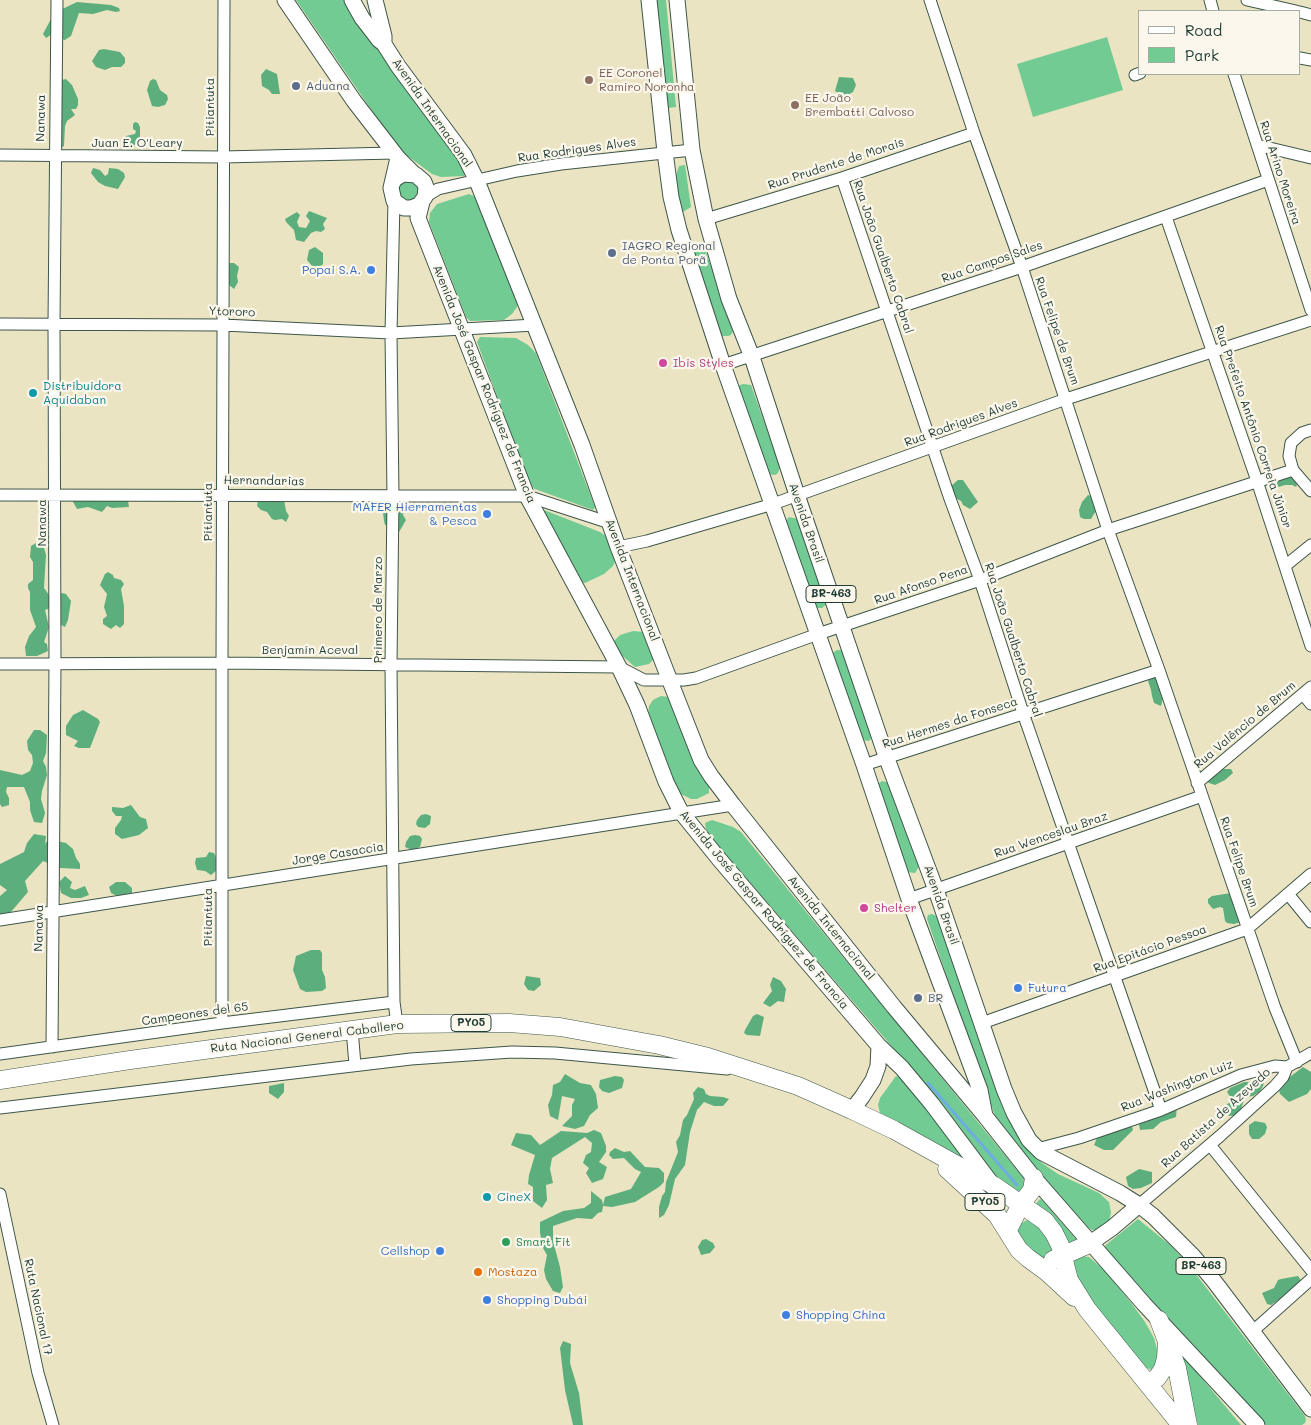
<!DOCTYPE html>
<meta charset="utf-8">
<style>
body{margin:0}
#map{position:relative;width:1311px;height:1425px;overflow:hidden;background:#ebe4c3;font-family:Mali,sans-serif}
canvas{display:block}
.legend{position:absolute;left:1138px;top:10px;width:162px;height:65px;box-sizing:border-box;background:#fbf7ec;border:1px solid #a3ada2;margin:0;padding:6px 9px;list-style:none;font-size:15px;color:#1f3d34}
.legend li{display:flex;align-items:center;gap:10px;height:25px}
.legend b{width:25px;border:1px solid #a3ada2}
</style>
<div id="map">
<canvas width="1311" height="1425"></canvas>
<ul class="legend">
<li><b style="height:6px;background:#fff"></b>Road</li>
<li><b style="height:14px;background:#71cb92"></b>Park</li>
</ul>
</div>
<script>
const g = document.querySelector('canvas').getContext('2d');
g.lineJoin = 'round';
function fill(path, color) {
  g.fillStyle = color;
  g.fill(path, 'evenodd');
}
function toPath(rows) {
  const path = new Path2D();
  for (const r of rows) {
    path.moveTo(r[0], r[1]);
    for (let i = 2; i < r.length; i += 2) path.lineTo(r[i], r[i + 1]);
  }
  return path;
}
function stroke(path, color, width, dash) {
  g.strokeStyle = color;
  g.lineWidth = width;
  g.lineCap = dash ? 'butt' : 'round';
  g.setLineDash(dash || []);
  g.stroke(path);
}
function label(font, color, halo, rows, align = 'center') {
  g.font = font + ' Mali,sans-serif';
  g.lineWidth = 4.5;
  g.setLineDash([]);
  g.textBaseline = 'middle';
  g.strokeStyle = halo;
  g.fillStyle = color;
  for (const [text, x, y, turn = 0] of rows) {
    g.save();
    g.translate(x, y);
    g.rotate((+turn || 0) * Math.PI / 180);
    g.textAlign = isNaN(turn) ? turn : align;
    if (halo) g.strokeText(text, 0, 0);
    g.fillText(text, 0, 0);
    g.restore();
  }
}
fill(toPath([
 [296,0,344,0,378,50,464,167,466,173,464,176,441,177,432,174,405,154,390,137],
 [650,0,666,0,676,107,661,109],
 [1107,37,1123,90,1033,117,1017,64],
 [685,165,691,207,678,215,673,185,679,166],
 [411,179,419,186,419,194,414,199,407,201,400,198,398,185,400,182],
 [469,194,476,197,518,300,517,307,512,314,504,320,470,321,466,317,429,222,430,213,437,204],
 [696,245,704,247,734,329,731,335,728,336,721,336,692,248],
 [480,337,516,338,528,345,536,353,595,507,593,510,535,489,530,485,477,342],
 [743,384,751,385,780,467,778,473,775,475,767,474,738,386],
 [544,510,600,532,606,536,615,561,613,566,604,574,585,583,581,582,544,513],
 [789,517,798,519,827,604,822,608,815,608,783,526,786,520],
 [633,631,644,632,653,655,653,660,649,664,635,667,618,652,613,642,620,635],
 [837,650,842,650,873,736,869,741,861,740,831,654],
 [661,696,668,697,671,700,709,785,709,793,697,799,691,799,681,794,677,789,650,722,648,715,649,706,653,700],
 [882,781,891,783,920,865,915,873,907,872,878,784],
 [712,820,733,827,741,832,1026,1181,1027,1184,1020,1193,1017,1193,999,1180,914,1072,706,832,705,823],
 [932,914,937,916,1004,1111,1023,1143,1042,1163,1058,1174,1099,1193,1109,1202,1111,1213,1109,1221,1096,1230,1092,1230,1084,1225,1028,1163,1003,1130,995,1116,927,919,928,915],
 [896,1076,901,1078,910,1086,971,1166,880,1113,878,1105,880,1098],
 [1040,1199,1042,1200,1076,1239,1077,1242,1071,1248,1033,1207],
 [1029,1219,1041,1225,1053,1248,1048,1255,1043,1258,1036,1257,1030,1253,1017,1233,1020,1224],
 [1138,1219,1170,1245,1188,1264,1305,1416,1306,1420,1305,1423,1302,1425,1266,1425,1189,1340,1105,1251,1104,1247,1107,1244],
 [1080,1256,1089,1257,1104,1270,1132,1304,1145,1322,1154,1338,1157,1349,1159,1359,1155,1368,1152,1370,1144,1367,1085,1293,1071,1265,1073,1260],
 [1179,1351,1241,1425,1198,1425]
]), '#71cb92');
fill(toPath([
 [77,2,111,5,119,8,120,11,116,12,107,10,93,14,79,13,71,36,65,40,58,38,55,32,46,38,43,34,52,17,56,12],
 [104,49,120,52,125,58,125,63,121,67,112,67,105,70,96,67,92,61,99,50],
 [266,69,277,74,280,94,272,94,269,90,262,86,261,75],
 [839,77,853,78,856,85,853,92,844,97,835,91],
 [66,79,72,85,78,99,78,105,76,109,71,109,75,115,67,121,65,126,64,146,61,148,59,86,62,80],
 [153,79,156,80,160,90,167,95,168,99,165,105,158,107,152,106,147,90,150,81],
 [135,122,138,123,140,127,140,137,134,146,128,145,123,142,126,136,135,134,136,131,133,129,133,124],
 [93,168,100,170,105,176,108,174,109,168,118,169,124,173,125,177,118,189,105,186,98,182,91,173],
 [309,211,327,218,323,224,325,229,321,232,316,231,311,233,304,242,296,240,294,230,286,222,285,219,297,212,300,215,297,222,299,227,306,228,310,221,306,216],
 [315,247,323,253,323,264,319,268,313,267,307,260,309,250],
 [230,263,234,263,239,267,237,276,238,282,234,289,228,284,226,269],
 [1283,476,1293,478,1297,485,1296,487,1292,485,1285,485,1275,488,1268,486,1272,479],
 [958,480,963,480,978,502,970,509,963,505,961,501,950,495,951,486],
 [1088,495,1096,498,1097,509,1091,519,1084,519,1080,517,1079,510,1082,502],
 [98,498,104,501,108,499,121,499,128,501,129,507,112,508,107,506,102,512,88,507,77,509,72,500],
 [258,500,284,500,286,511,289,516,286,522,282,519,275,520,272,519,267,512,261,510,257,506],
 [390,505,398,505,404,509,403,515,406,520,399,532,399,539,392,538,391,526,385,525,384,521,383,512],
 [36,543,44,548,46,555,44,588,49,595,57,592,66,594,71,601,68,620,65,627,57,623,53,607,45,610,49,627,44,642,47,644,48,651,37,656,26,656,25,647,29,636,36,627,30,610,30,592,28,588,28,584,33,580,33,562,30,557,31,546],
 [108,572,113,575,114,578,121,580,124,584,121,589,124,606,124,624,120,628,116,625,111,629,103,624,103,619,107,616,104,607,107,594,100,585,105,574],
 [1151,675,1157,679,1163,698,1161,706,1154,703,1152,696,1151,690,1148,681],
 [83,710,98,719,100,722,90,748,79,748,74,746,78,741,66,735,66,726,73,715],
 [34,730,40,730,47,735,46,753,43,761,46,767,47,775,42,791,41,799,45,813,42,823,34,822,30,810,30,802,24,787,7,787,6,792,9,798,9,805,2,807,0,804,0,770,22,775,30,771,33,763,32,755,28,750,27,741],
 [1218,769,1231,769,1233,773,1225,780,1215,785,1209,783,1206,780],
 [131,805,140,817,146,819,148,828,139,835,122,839,115,834,115,828,121,820,122,816,116,816,112,811,112,807,123,808],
 [426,814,431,816,430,824,425,828,418,827,416,824,417,820,421,815],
 [34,834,46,836,45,845,46,842,57,841,66,843,73,849,76,858,80,864,80,869,60,868,43,861,25,881,28,892,10,913,0,916,0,896,7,890,0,885,0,864,24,852,27,843],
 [415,835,420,836,422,839,420,847,412,850,405,847,406,842,410,836],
 [209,852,214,853,217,860,217,870,211,875,205,871,197,870,195,863,196,858,206,857],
 [65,876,72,882,70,888,75,890,85,886,89,895,81,898,71,898,61,893,59,882],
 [116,882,125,882,132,888,132,893,117,896,111,893,109,887],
 [1231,893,1241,922,1234,924,1227,923,1225,921,1223,908,1220,907,1213,909,1208,903,1208,899,1212,896],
 [311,950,320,950,322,953,322,970,325,977,326,988,322,991,306,992,300,989,293,970,296,956],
 [526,976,540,978,541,985,534,991,528,990,524,984],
 [773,977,781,981,786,989,785,995,784,1002,778,1001,770,1007,763,1003,772,991,770,985],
 [757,1014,764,1017,760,1036,747,1035,744,1033,745,1030,753,1016],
 [1303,1067,1311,1072,1311,1089,1307,1094,1289,1102,1280,1094,1278,1086],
 [565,1074,580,1083,591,1085,596,1094,598,1108,590,1115,584,1126,575,1129,562,1126,572,1116,572,1105,575,1099,562,1096,558,1120,550,1116,548,1105,552,1095,553,1085,560,1082],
 [615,1076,622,1077,624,1080,622,1088,609,1093,602,1091,599,1087,600,1080],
 [1261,1080,1264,1083,1263,1086,1260,1091,1253,1096,1245,1097,1239,1115,1229,1116,1225,1112,1225,1106,1230,1102,1231,1098,1227,1092,1230,1088,1244,1082,1254,1082],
 [284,1083,284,1092,278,1099,269,1093,269,1086],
 [698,1087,704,1089,706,1094,710,1096,723,1097,729,1099,723,1106,714,1106,704,1102,697,1110,690,1132,685,1165,675,1179,669,1205,664,1215,659,1218,659,1207,662,1196,665,1192,666,1182,678,1152,676,1142,680,1135,683,1120,687,1115,694,1099,693,1093],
 [1177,1106,1176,1117,1161,1122,1153,1129,1140,1130,1138,1119],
 [1130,1121,1133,1130,1113,1150,1104,1150,1094,1145,1097,1138],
 [1255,1121,1265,1123,1267,1127,1265,1134,1259,1139,1252,1139,1249,1134,1249,1125],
 [594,1130,601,1133,606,1146,606,1152,599,1162,607,1167,603,1179,592,1183,586,1173,589,1168,583,1163,586,1155,591,1152,592,1143,585,1137,552,1158,550,1169,553,1183,546,1185,547,1200,542,1208,533,1201,533,1187,528,1184,529,1175,535,1155,511,1145,516,1133,531,1135,540,1145,561,1131,587,1133],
 [615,1148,624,1152,630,1151,645,1167,659,1168,664,1173,664,1182,659,1187,635,1202,612,1207,603,1206,602,1212,598,1213,592,1219,577,1218,553,1226,553,1241,560,1267,563,1287,560,1293,553,1291,546,1279,544,1270,547,1255,543,1248,540,1233,540,1222,563,1211,584,1208,591,1203,591,1191,602,1200,603,1205,605,1197,631,1189,641,1172,635,1169,624,1158,613,1159,609,1155,610,1152],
 [1139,1169,1152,1172,1152,1183,1141,1188,1133,1189,1128,1186,1126,1177],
 [706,1239,713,1243,715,1247,710,1253,701,1255,698,1247,702,1240],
 [1298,1276,1302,1282,1300,1285,1290,1290,1285,1298,1278,1300,1271,1305,1267,1304,1262,1293,1274,1288,1278,1280,1281,1279],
 [563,1341,571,1344,570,1363,579,1393,583,1425,573,1425,565,1390,560,1348]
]), '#5caf7c');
stroke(toPath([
 [928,1083,1017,1185]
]), '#6dade0', 3);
const minor = toPath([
 [930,0,974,133,1022,267,1108,530,1159,670,1275,1008,1297,1062],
 [1210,0,1213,11],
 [1247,0,1296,11],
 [1300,12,1311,15],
 [1300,58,1311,60],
 [1234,74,1311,310],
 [1135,75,1140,73],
 [1257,145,1311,158],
 [0,155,223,157,394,153],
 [842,178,949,496,980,580,1023,713,1161,1110],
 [425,197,438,189,517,171,561,164,692,150],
 [394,201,391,333,393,497,391,665,394,1002,397,1024],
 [1166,217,1257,481,1311,646],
 [706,219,842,178,974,133],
 [0,324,223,325,391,333,535,325],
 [723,365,1022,267,1268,180],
 [1311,430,1302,433,1291,443,1289,456,1293,470,1311,491],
 [0,495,527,496,610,523],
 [618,547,647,541,773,504,1066,399,1311,320],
 [1285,566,1311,545],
 [0,664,222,663,619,667,644,680,684,680,696,678,818,634,980,580,1108,530,1293,470],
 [1303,694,1311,704],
 [864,765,1159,670],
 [1197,783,1311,687],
 [1288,894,1311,922],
 [909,899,1202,796],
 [0,920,733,805],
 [222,1023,222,663,224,0],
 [982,1023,1247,929,1311,874],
 [352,1029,355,1065],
 [52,1047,55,664,54,324,57,0],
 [0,1054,222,1023,394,1002],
 [0,1108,411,1059,512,1052,555,1053,727,1069],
 [1210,1145,1311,1270],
 [1037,1149,1079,1138,1161,1110,1241,1075,1275,1066,1287,1067],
 [0,1194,38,1373,53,1425],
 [1139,1205,1220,1136,1275,1086,1283,1077,1287,1067,1311,1053],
 [1253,1331,1311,1279]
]);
const major = toPath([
 [285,0,354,101,398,158,414,174],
 [352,0,362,18,379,40,384,44,398,66,464,155,477,181,582,445,618,547,670,681,701,760,711,776,733,805,894,1007,985,1116,1034,1178,1144,1304,1257,1425],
 [375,0,384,36,384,44],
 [649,0,665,152,671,197,679,230,723,365,864,765,909,899,980,1090,985,1116],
 [677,0,692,150,706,219,729,299,752,357,797,495,887,759,936,890,1004,1089,1014,1113,1029,1140,1041,1152,1120,1193,1139,1205,1153,1216,1193,1256,1214,1281,1311,1409],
 [392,184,395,179,403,174,416,175,424,182,426,187,425,197,419,205,411,208,404,208,394,201,391,188,398,158],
 [422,202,418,218,527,496,619,667,637,705,666,782,681,812,719,859,879,1046,902,1068,932,1104,992,1184],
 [852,1110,862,1097,873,1080,878,1066,879,1046],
 [1089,1244,1112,1228,1139,1205]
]);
const highway = toPath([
 [0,1080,130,1060,397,1024,509,1023,560,1027,659,1045,708,1057,798,1086,852,1110,894,1130,993,1185,1045,1221,1054,1233,1060,1245,1069,1280,1087,1309,1181,1425],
 [947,1169,997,1215,1019,1250,1028,1258,1047,1272,1074,1297],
 [1008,1230,1021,1204,1032,1190,1034,1178],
 [1053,1260,1089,1244],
 [1159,1320,1177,1368,1188,1425],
 [1147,1383,1157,1378,1163,1369,1166,1358,1167,1342]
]);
stroke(minor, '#3e5649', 13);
stroke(major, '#3e5649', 17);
stroke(highway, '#3e5649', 19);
stroke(minor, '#fff', 11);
stroke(major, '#fff', 15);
stroke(highway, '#fff', 18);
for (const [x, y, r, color] of [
 [589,80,5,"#8d6e63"],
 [296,86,5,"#5c6f8a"],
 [795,105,5,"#8d6e63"],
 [612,253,5,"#5c6f8a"],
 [371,270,5,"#3f7fe0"],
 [663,363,5,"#d1479c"],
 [33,393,5,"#0f9aa8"],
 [487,514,5,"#3f7fe0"],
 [864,908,5,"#d1479c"],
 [1018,988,5,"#3f7fe0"],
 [918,998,5,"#5c6f8a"],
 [487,1197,5,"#0f9aa8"],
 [506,1242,5,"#2e9e5b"],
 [440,1251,5,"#3f7fe0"],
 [478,1272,5,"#e8710a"],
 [487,1300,5,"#3f7fe0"],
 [786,1315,5,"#3f7fe0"]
]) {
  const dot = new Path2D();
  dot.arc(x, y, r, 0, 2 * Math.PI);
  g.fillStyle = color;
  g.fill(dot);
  stroke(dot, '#fbf7ec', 2);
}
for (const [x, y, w] of [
 [831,594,50],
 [471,1023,40],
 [985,1202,40],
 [1201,1266,50]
]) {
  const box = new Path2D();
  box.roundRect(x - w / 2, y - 8.5, w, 17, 4);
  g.fillStyle = '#fbf7ec';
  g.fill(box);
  stroke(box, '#1f3d34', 1);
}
label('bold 11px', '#1f3d34', null, [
 ["BR-463",831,594],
 ["PY05",471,1023],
 ["PY05",985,1202],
 ["BR-463",1201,1266]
]);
label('12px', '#785e54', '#fbf7ec', [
 ["EE Coronel",599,73],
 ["Ramiro Noronha",599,87],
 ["EE João",805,98],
 ["Brembatti Calvoso",805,112]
], 'left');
label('12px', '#4e5e75', '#fbf7ec', [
 ["Aduana",306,86],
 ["IAGRO Regional",622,246],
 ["de Ponta Porã",622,260],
 ["BR",928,998]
], 'left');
label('12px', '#1f3d34', '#fbf7ec', [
 ["Pitiantuta",210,107,-90],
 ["Avenida Internacional",432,113,55],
 ["Nanawa",41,118,-89],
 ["Juan E. O'Leary",137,143],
 ["Rua Rodrigues Alves",577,150,-8],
 ["Rua Prudente de Morais",836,164,-18],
 ["Rua Arino Moreira",1280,173,72],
 ["Rua João Gualberto Cabral",883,257,71],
 ["Rua Campos Sales",992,262,-19],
 ["Ytororo",232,312,2],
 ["Rua Felipe de Brum",1057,331,71],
 ["Avenida José Gaspar Rodríguez de Francia",484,384,68],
 ["Rua Rodrigues Alves",961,423,-20],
 ["Rua Prefeito Antônio Correia Júnior",1253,427,71],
 ["Hernandarias",264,481,1],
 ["Pitiantuta",208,512,-90],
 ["Nanawa",42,523,-90],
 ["Avenida Brasil",806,523,71],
 ["Avenida Internacional",632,580,69],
 ["Rua Afonso Pena",921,585,-19],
 ["Primero de Marzo",378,610,-90],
 ["Rua João Gualberto Cabral",1013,640,72],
 ["Benjamín Aceval",310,650],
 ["Rua Hermes da Fonseca",950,723,-18],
 ["Rua Valêncio de Brum",1245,725,-40],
 ["Rua Wenceslau Braz",1051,835,-19],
 ["Jorge Casaccia",338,854,-9],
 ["Rua Felipe Brum",1239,862,71],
 ["Avenida Brasil",941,905,71],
 ["Avenida José Gaspar Rodríguez de Francia",764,910,50],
 ["Pitiantuta",208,917,-90],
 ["Nanawa",39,928,-89],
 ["Avenida Internacional",831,928,51],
 ["Rua Epitácio Pessoa",1150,949,-20],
 ["Campeones del 65",195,1014,-8],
 ["Ruta Nacional General Caballero",307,1037,-7],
 ["Rua Washington Luiz",1177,1086,-22],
 ["Rua Batista de Azevedo",1216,1118,-42],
 ["Ruta Nacional 17",38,1307,78]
]);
label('12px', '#366cbe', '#fbf7ec', [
 ["Popai S.A.",361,270],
 ["MAFER Hierramentas",477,507],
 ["& Pesca",477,521],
 ["Futura",1028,988,"left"],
 ["Cellshop",430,1251],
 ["Shopping Dubái",497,1300,"left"],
 ["Shopping China",796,1315,"left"]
], 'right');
label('12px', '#b23c85', '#fbf7ec', [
 ["Ibis Styles",673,363],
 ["Shelter",874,908]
], 'left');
label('12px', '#0d838f', '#fbf7ec', [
 ["Distribuidora",43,386],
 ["Aquidaban",43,400],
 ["CineX",497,1197]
], 'left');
label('12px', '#27864d', '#fbf7ec', [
 ["Smart Fit",516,1242]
], 'left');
label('12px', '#c56008', '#fbf7ec', [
 ["Mostaza",488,1272]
], 'left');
</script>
